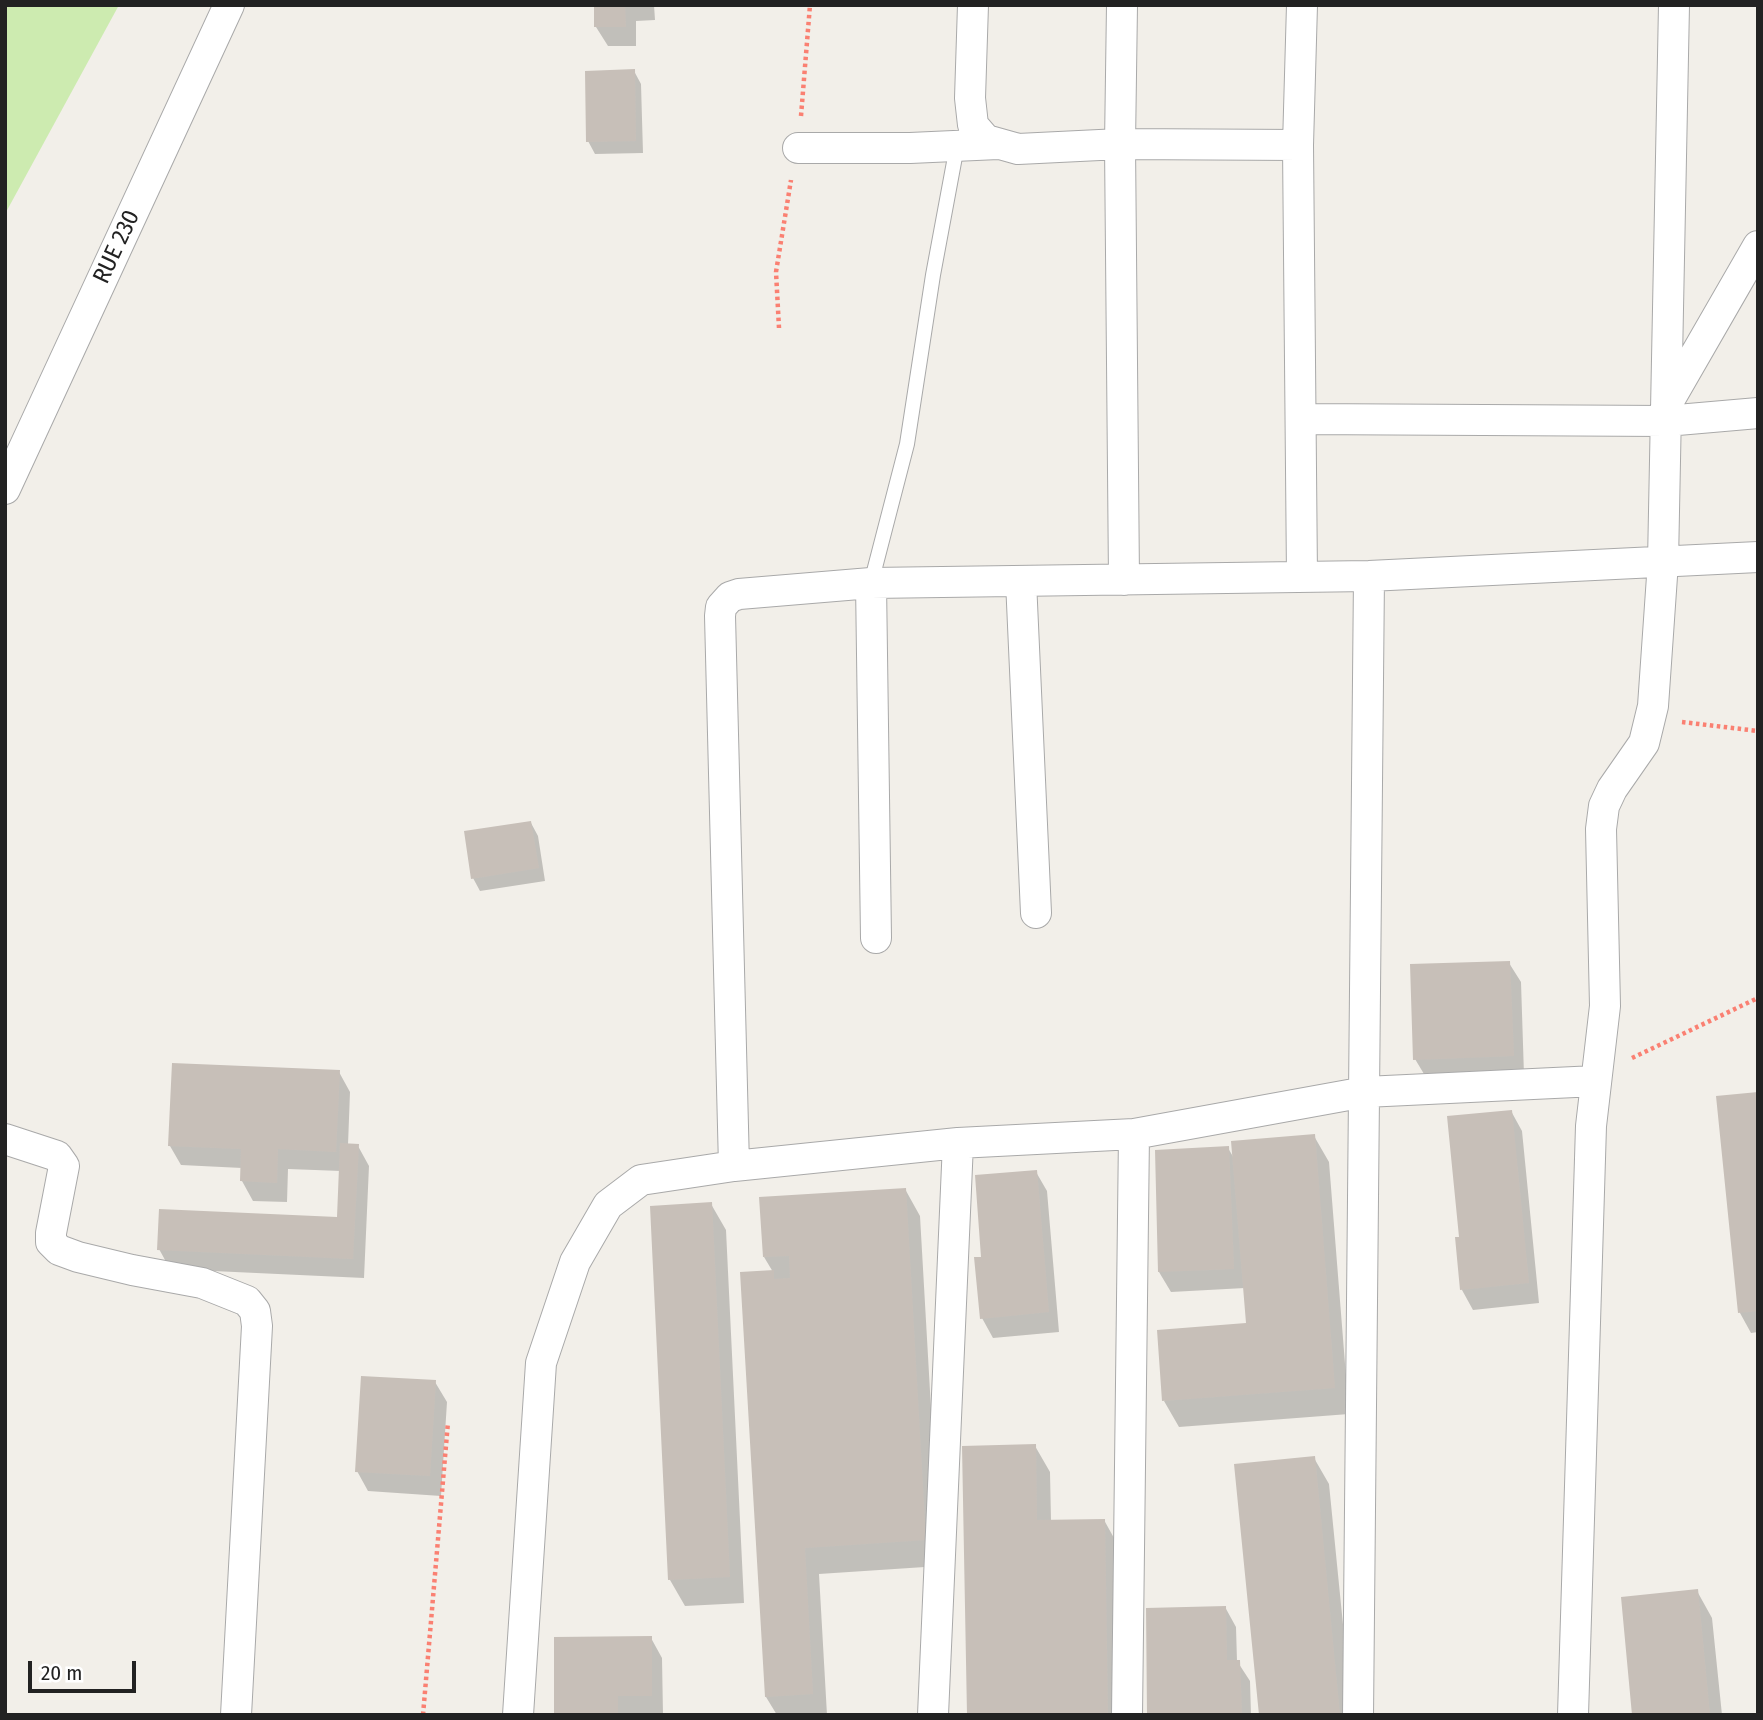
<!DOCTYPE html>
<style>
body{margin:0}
#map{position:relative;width:1763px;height:1720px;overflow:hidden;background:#f2efe9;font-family:"Fira Sans Condensed",sans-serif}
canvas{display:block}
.frame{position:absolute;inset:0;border:7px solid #222;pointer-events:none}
.scale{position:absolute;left:28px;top:1661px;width:108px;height:32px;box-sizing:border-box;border:4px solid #222;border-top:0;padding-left:9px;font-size:21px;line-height:24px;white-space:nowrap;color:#222;-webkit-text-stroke:5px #fff;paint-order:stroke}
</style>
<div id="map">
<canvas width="1763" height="1720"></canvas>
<div class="frame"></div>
<div class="scale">20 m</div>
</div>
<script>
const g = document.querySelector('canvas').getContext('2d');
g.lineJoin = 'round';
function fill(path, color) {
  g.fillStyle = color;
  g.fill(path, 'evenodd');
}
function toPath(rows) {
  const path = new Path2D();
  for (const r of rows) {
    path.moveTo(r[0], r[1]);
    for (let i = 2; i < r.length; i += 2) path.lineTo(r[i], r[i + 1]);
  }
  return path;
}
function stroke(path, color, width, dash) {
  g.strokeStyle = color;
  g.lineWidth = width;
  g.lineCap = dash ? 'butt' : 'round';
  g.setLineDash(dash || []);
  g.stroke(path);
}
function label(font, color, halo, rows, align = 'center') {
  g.font = font + ' "Fira Sans Condensed",sans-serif';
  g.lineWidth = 6;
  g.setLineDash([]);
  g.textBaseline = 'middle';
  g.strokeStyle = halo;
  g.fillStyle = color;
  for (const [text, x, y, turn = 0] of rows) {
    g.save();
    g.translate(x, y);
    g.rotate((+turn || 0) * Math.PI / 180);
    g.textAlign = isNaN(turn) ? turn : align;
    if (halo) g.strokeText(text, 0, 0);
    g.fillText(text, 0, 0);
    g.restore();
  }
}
fill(toPath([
 [5,5,119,5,5,214]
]), '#cdebb0');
fill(toPath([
 [596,5,654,5,655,20,636,21,636,46,608,46,596,27],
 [634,71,641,84,643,153,595,154,588,141],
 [531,823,538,836,545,881,480,891,473,878],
 [1509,963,1521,982,1524,1075,1427,1079,1415,1059],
 [339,1072,350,1092,348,1145,358,1146,369,1166,364,1278,170,1269,159,1249,339,1219,341,1171,288,1169,287,1202,253,1201,242,1181,242,1168,181,1165,170,1146],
 [1758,1093,1758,1332,1751,1333,1740,1313,1717,1098],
 [1511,1111,1522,1131,1539,1303,1473,1310,1462,1290,1461,1238],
 [1314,1136,1329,1162,1349,1414,1179,1427,1164,1401,1247,1324,1245,1288,1171,1292,1159,1272,1228,1148,1235,1160],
 [1036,1172,1047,1191,1059,1332,993,1338,982,1318,983,1258],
 [905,1189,920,1216,940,1566,819,1574,827,1715,777,1715,766,1697,773,1272,764,1257],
 [711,1204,726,1230,744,1603,685,1606,670,1580],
 [435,1382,447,1402,441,1496,368,1491,357,1471],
 [1035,1446,1050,1472,1051,1521,1104,1520,1119,1547,1122,1715,969,1715],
 [1314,1458,1329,1484,1352,1715,1261,1715],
 [1697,1591,1712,1618,1722,1715,1633,1715],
 [1225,1607,1236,1627,1237,1661,1250,1681,1251,1715,1149,1715],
 [651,1638,662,1658,663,1715,556,1715]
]), '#0003');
fill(toPath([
 [594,5,625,5,626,27,594,27],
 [635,69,636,141,586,142,585,71],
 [531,821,539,868,471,879,464,831],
 [1510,961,1514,1056,1413,1060,1410,964],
 [172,1063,340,1070,336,1152,278,1149,277,1183,240,1181,241,1149,168,1146],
 [1758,1092,1758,1311,1738,1313,1716,1096],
 [1512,1110,1529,1283,1460,1290,1455,1237,1459,1237,1447,1116],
 [1315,1134,1335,1388,1162,1401,1157,1330,1246,1323,1231,1141],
 [340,1143,359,1144,353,1259,157,1250,159,1209,337,1217],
 [1229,1146,1234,1269,1158,1272,1155,1150],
 [1037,1170,1049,1312,980,1319,974,1257,981,1257,975,1175],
 [906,1188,926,1540,805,1548,813,1694,765,1697,740,1272,774,1270,774,1279,790,1278,789,1256,763,1257,759,1197],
 [712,1202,730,1577,668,1580,650,1206],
 [361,1376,436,1380,430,1476,355,1472],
 [1036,1444,1037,1520,1105,1519,1108,1715,967,1715,962,1446],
 [1315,1456,1340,1715,1259,1715,1234,1464],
 [1698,1589,1710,1715,1632,1715,1621,1597],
 [1226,1606,1227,1660,1240,1660,1242,1715,1147,1715,1146,1608],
 [652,1636,652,1696,618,1696,618,1715,554,1715,554,1637]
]), '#c7bfb8');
const lane = toPath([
 [871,583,907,444,933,275,957,146]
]);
const street = toPath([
 [973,5,970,98,973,125,986,140,1018,149,1120,144,1298,145],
 [1122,5,1120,144,1124,580],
 [1302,5,1298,145,1302,577],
 [798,148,910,148,998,144],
 [1667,404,1758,246],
 [1301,419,1666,421,1758,413],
 [5,489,229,5],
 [1021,581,1036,913],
 [871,583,876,938],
 [5,1139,57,1156,64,1166,51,1233,51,1242,59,1250,78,1257,132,1270,202,1283,247,1301,255,1311,257,1326,236,1715],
 [734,1166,720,616,721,607,730,597,739,594,871,583,1369,576,1758,557],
 [518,1715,541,1363,575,1262,608,1205,641,1180,734,1166,958,1143,1134,1134,1365,1092,1596,1081],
 [933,1715,958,1143],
 [1127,1715,1134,1134],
 [1358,1715,1369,576],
 [1573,1715,1591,1126,1605,1006,1601,829,1604,806,1612,789,1644,743,1653,706,1663,562,1674,5]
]);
stroke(lane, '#a9a9a9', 16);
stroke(street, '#a9a9a9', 32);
stroke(toPath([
 [801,116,810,5],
 [779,328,776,272,791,180],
 [1682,722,1758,731],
 [1632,1058,1758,998],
 [423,1715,448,1422]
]), '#fa8072', 4.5, [3.5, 3.5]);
stroke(lane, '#fff', 14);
stroke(street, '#fff', 30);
label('24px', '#222', '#fff', [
 ["RUE 230",117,247,-65]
]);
</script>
